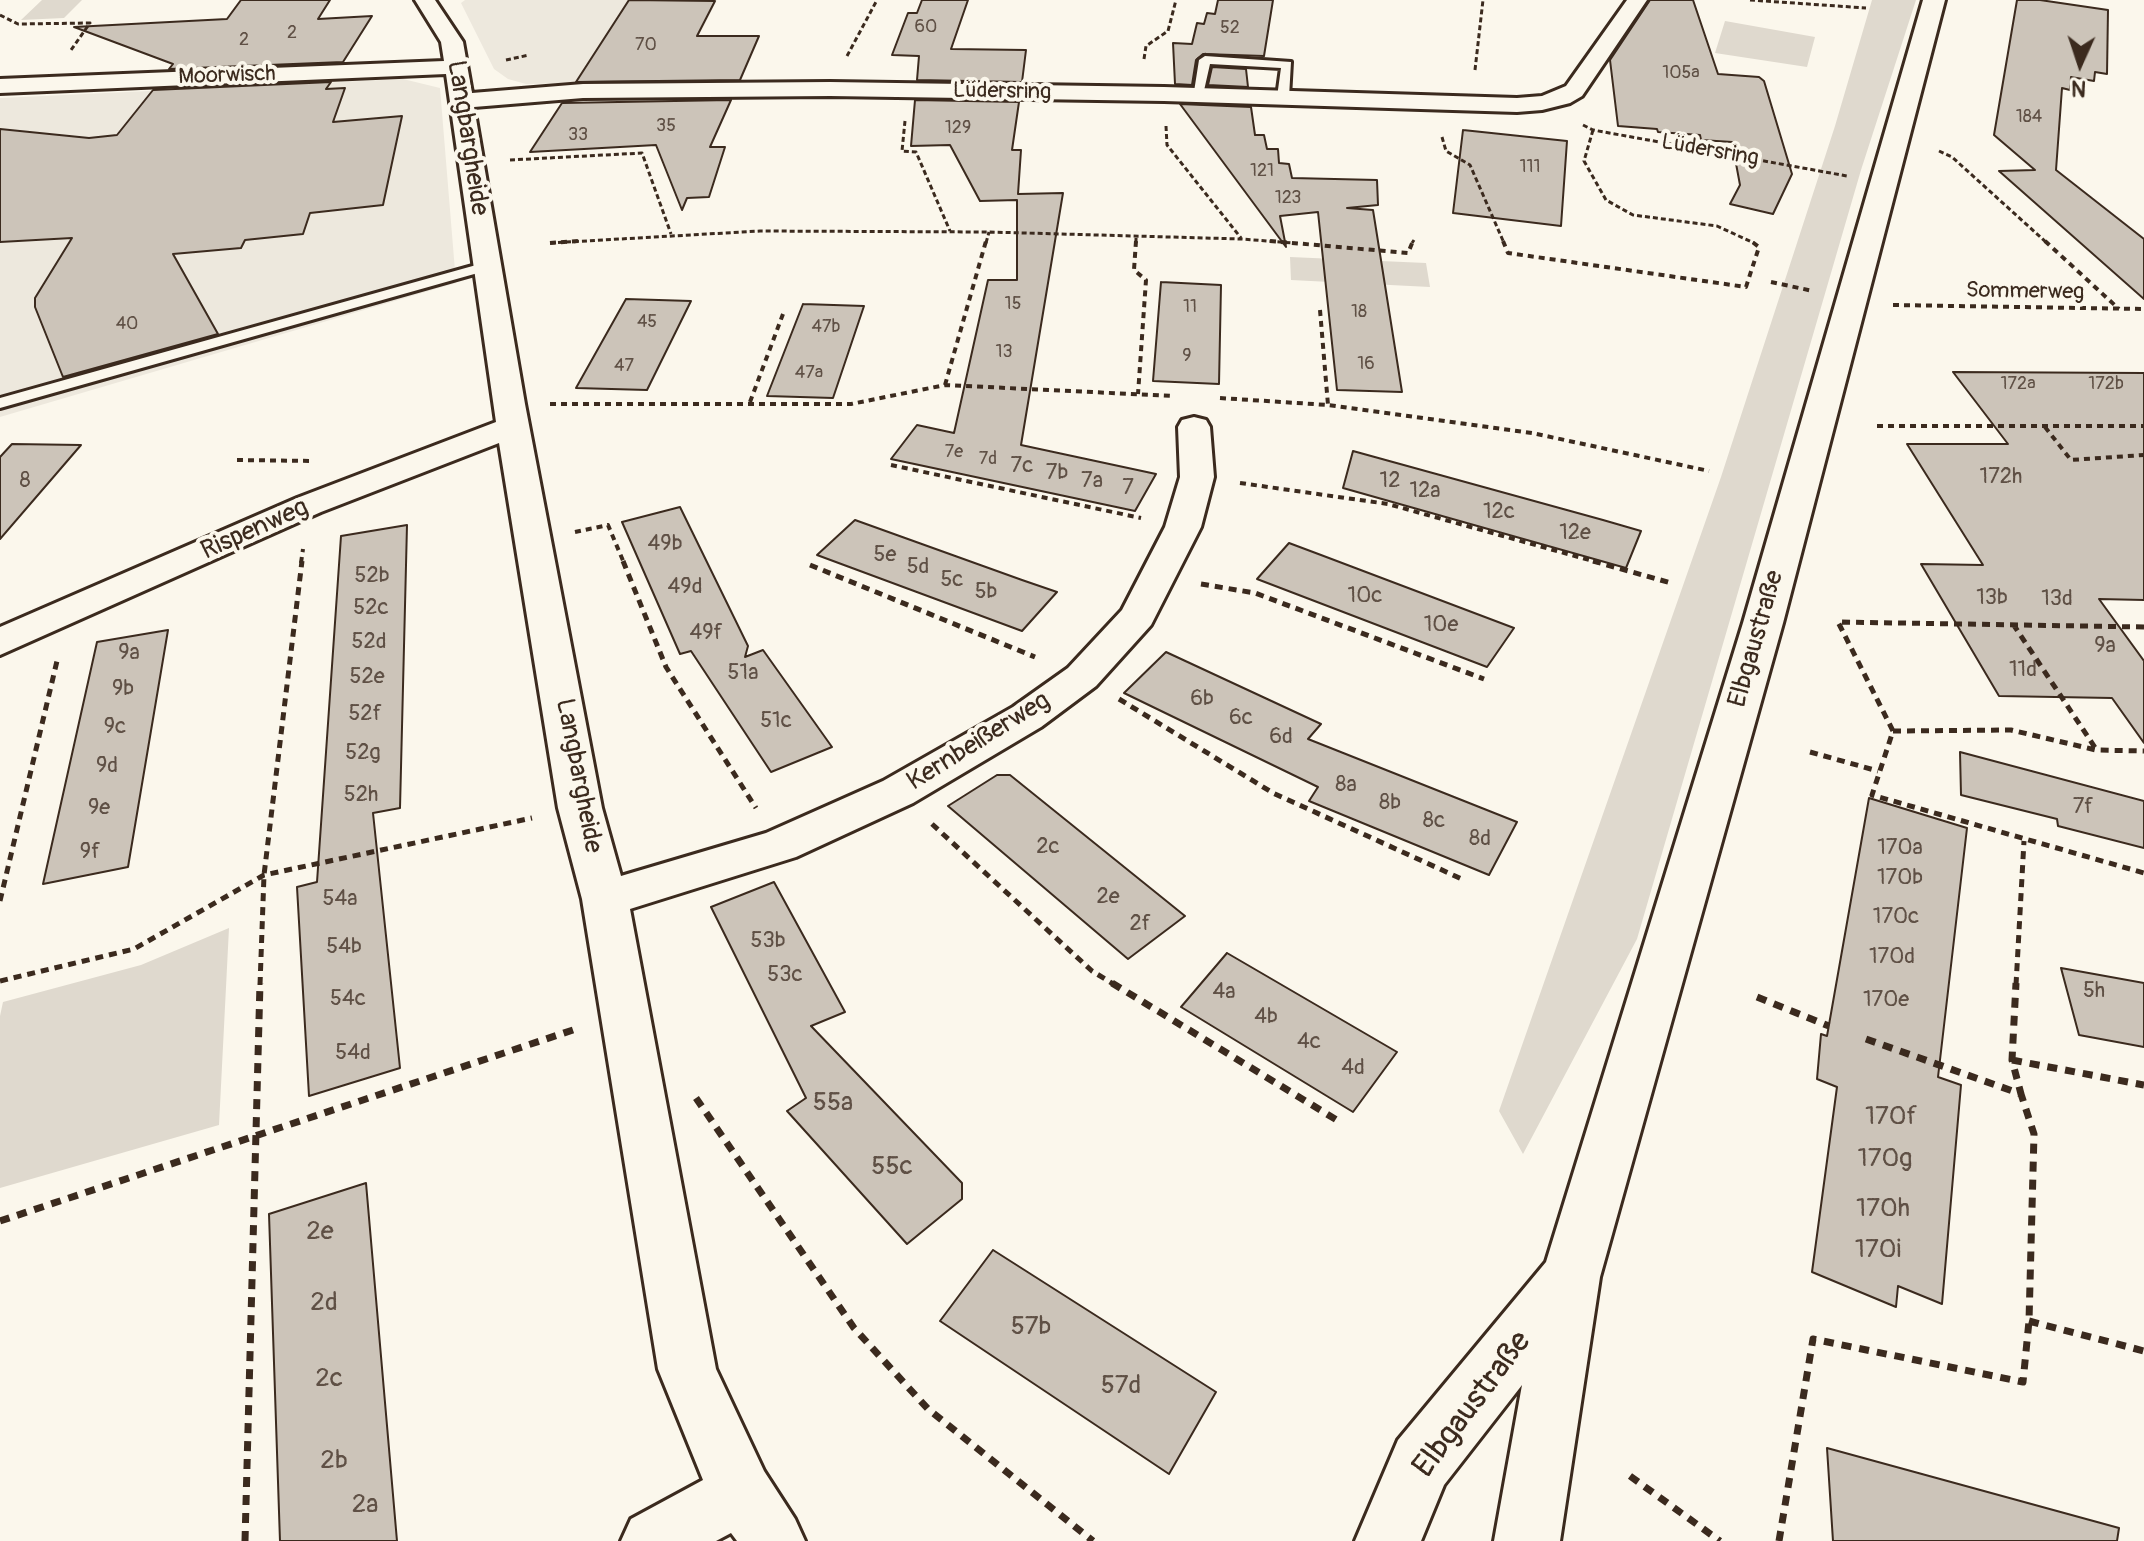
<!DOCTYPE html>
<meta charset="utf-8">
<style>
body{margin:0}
#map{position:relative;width:2144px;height:1541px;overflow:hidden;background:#fbf7ec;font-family:Pangolin,sans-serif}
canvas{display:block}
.north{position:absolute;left:2040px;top:24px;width:80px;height:80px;-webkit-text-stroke:6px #fbf7ec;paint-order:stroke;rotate:183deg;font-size:22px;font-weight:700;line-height:32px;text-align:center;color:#3b2a1e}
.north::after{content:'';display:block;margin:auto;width:28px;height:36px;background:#3b2a1e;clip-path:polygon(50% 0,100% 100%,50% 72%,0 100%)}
</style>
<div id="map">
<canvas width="2144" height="1541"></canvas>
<div class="north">N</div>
</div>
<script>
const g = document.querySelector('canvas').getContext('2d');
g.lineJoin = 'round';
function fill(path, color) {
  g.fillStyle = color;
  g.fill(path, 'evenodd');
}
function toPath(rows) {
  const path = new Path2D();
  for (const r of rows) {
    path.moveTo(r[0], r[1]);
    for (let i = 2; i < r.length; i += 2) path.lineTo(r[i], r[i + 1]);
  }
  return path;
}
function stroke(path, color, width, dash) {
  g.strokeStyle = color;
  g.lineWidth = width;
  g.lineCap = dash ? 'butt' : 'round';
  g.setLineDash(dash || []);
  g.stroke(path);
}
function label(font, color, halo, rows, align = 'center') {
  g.font = font + ' Pangolin,sans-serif';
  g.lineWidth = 8;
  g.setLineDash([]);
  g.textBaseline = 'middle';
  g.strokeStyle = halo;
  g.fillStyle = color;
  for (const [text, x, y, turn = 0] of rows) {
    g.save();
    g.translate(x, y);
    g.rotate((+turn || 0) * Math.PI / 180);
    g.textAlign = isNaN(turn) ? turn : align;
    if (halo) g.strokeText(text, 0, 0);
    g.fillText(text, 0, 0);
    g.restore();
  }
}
fill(toPath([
 [465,0,717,0,678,77,595,78,585,83,526,84,508,79,494,69,461,3],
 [403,79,440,88,456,283,0,417,0,98]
]), '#ede8dd');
fill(toPath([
 [42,0,82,0,64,18,21,20],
 [1872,0,1916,0,1861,170,1637,939,1523,1154,1499,1111,1721,477,1835,126],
 [1725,21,1815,37,1807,67,1715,53],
 [1290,257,1426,263,1430,287,1291,280],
 [229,928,219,1125,0,1188,0,1016,3,1002,141,965]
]), '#dfd9ce');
const building = toPath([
 [241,0,330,0,318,19,372,16,343,62,169,69,173,64,74,27,227,19,241,0],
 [629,0,715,1,697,36,759,36,740,80,576,82,629,0],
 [922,0,968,0,951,49,1026,50,1022,82,917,80,919,56,892,55,908,13,917,13,922,0],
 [1218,0,1273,0,1264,56,1203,54,1196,60,1192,85,1175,84,1173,43,1192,44,1197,23,1204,24,1207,13,1215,14,1218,0],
 [1650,0,1693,0,1718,74,1759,77,1764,81,1792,174,1773,214,1730,204,1740,185,1732,142,1701,140,1700,135,1658,132,1657,129,1618,126,1610,60,1650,0],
 [2017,0,2040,0,2108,10,2107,74,2095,72,2094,81,2071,77,2070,90,2062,88,2056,170,2144,239,2144,299,1999,171,2035,170,1994,135,2017,0],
 [1212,67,1246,69,1248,87,1208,85,1212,67],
 [331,82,326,89,345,88,333,122,402,116,383,205,310,213,303,234,245,240,241,248,173,254,218,334,63,377,35,307,35,298,72,238,0,242,0,129,89,138,117,135,153,90,331,82],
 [731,100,710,147,725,147,709,197,687,198,682,210,656,145,530,152,562,103,731,100],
 [915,100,1019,102,1012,150,1021,150,1018,194,1063,193,1021,445,1156,474,1135,511,891,459,917,425,954,433,988,280,1017,280,1017,200,980,201,950,145,911,146,915,100],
 [1180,104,1251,107,1255,135,1264,135,1267,149,1278,149,1279,163,1289,164,1292,178,1377,180,1378,205,1347,208,1373,210,1402,392,1337,390,1318,212,1280,216,1286,247,1180,104],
 [1463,130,1567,141,1561,226,1453,213,1463,130],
 [1161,282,1221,285,1219,384,1153,381,1161,282],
 [626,299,691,301,647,390,576,388,626,299],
 [803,304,864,306,833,398,767,396,803,304],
 [1953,372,2144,373,2144,600,2099,599,2144,661,2144,743,2112,698,1999,696,1921,564,1983,565,1907,444,2008,444,1953,372],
 [12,444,81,445,0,539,0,457,12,444],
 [1353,451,1603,520,1641,531,1626,568,1343,488,1353,451],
 [680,507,748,646,745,657,763,650,832,747,771,772,691,651,680,654,622,522,680,507],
 [855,520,1022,580,1057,592,1022,631,817,555,855,520],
 [407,525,400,808,373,813,400,1068,309,1096,297,887,317,882,341,536,407,525],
 [1289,543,1321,555,1514,628,1487,667,1257,579,1289,543],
 [168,630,128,867,43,884,97,642,168,630],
 [1166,652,1321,724,1308,739,1517,822,1489,875,1309,801,1318,787,1124,693,1166,652],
 [1960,752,2144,801,2144,848,2058,826,2057,819,1961,795,1960,752],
 [997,775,1010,775,1185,916,1128,959,948,806,997,775],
 [1869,798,1967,828,1938,1077,1961,1085,1942,1304,1898,1286,1896,1307,1812,1272,1837,1087,1817,1079,1821,1034,1827,1036,1869,798],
 [774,882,845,1012,811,1026,962,1183,962,1199,907,1244,787,1111,806,1098,711,907,774,882],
 [1227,953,1397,1052,1353,1112,1181,1007,1227,953],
 [2061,968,2144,983,2144,1047,2079,1035,2061,968],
 [366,1183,397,1541,280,1541,269,1214,366,1183],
 [993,1250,1216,1392,1169,1474,940,1321,993,1250],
 [1827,1448,2119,1528,2117,1541,1833,1541,1827,1448]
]);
fill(building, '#ccc4b9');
stroke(building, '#3b2a1e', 2);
const lane = toPath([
 [1205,56,1291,62,1289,97,1283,101,1277,97,1281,68,1210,64,1203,95,1193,98,1199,60,1205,56],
 [487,262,494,266,492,269,0,408,0,398,487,262]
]);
const street = toPath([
 [415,0,435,0,463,42,472,93,583,84,830,82,1164,87,1517,98,1542,96,1566,86,1627,0,1647,0,1582,96,1570,103,1542,110,1517,112,1164,101,830,96,583,98,474,107,525,404,602,808,621,876,766,833,883,781,1013,707,1068,668,1122,610,1165,527,1180,477,1178,427,1182,420,1194,417,1206,420,1210,427,1214,477,1201,527,1151,625,1096,686,1041,727,913,803,796,857,630,909,716,1369,764,1471,795,1519,805,1541,737,1541,731,1533,716,1541,621,1541,631,1519,703,1480,658,1369,582,899,558,808,499,443,321,512,0,655,0,627,297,498,496,422,446,74,0,93,0,79,444,61,441,42,415,0]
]);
const primary = toPath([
 [1923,0,1945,0,1783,623,1600,1277,1560,1541,1494,1541,1522,1385,1444,1485,1421,1541,1355,1541,1398,1440,1546,1262,1743,623,1923,0]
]);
stroke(lane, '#3b2a1e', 6);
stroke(street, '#3b2a1e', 6);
stroke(primary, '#3b2a1e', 6);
stroke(toPath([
 [1750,0,1866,8],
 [0,15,18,24,90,23,71,50],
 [847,56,877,0],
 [1144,59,1146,46,1168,31,1176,0],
 [506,60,529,55],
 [1475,70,1483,0],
 [905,121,902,151,916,152,950,231],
 [1583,125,1593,130,1847,176],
 [1166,126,1167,145,1241,238],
 [1593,130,1584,161,1606,200,1633,215,1717,226,1754,243],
 [1442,137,1446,151,1470,165,1504,243],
 [1939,151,1952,157,2047,243],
 [510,160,642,153,671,234],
 [550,243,760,231,989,232,1242,239,1293,243],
 [986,243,989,232],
 [1136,243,1136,236],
 [1412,243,1414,240]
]), '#3b2a1e', 3, [5, 3]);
stroke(toPath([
 [1136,241,1134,270,1146,280,1138,394],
 [1270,241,1408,253,1413,241],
 [1503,241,1508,253,1746,287,1759,247,1751,241],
 [2045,241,2119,309],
 [550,243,579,241],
 [1771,282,1813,291],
 [1893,305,2144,309],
 [1320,310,1328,405],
 [945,385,986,241],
 [1220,398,1328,405,1532,433,1709,471],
 [750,402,783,314],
 [550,404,851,404,945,385,1174,396],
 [1877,426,2144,426],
 [2045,427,2071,460,2144,455],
 [237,460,313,461],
 [891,465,1141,518],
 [1240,483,1388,504,1600,563],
 [575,532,608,525,624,563],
 [301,563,303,549]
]), '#3b2a1e', 4, [6, 5]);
stroke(toPath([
 [623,561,666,667,756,808],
 [1593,561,1671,583],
 [810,565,1035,657],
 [1201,584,1255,593,1484,679],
 [2013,624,2096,749],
 [2144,627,1838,622,1893,731,1872,795,2144,873],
 [1119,699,1273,793,1464,880],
 [1893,731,2011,730,2096,750,2144,751],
 [1810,752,1878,771],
 [932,824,1092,971,1115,985],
 [0,901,57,661],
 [0,981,134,949,264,875,532,818],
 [260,985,264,875,302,561],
 [2016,985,2024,841]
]), '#3b2a1e', 5, [8, 6]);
stroke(toPath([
 [1112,983,1340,1122],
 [1757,997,1829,1026],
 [1866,1039,2021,1094,2012,1060,2016,983],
 [2012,1060,2144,1085],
 [696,1098,854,1328,928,1409,1093,1541],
 [0,1221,576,1029],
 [2029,1321,2144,1351],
 [1630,1476,1720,1541],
 [245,1541,260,983],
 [1779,1541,1813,1339,2023,1382,2029,1321,2034,1134,2021,1094]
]), '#3b2a1e', 7, [10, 8]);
fill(lane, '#fbf7ec');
fill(street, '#fbf7ec');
fill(primary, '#fbf7ec');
label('18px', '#5f5045', null, [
 ["60",926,27],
 ["52",1230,28],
 ["2",292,33],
 ["2",244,40],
 ["70",646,45],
 ["105a",1681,73],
 ["184",2029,117],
 ["35",666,126],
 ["129",958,128],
 ["33",578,135],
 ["111",1530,167],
 ["121",1262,171],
 ["123",1288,198],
 ["15",1013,304],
 ["11",1190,307],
 ["18",1359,312],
 ["45",647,322],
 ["40",127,324],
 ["47b",826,327],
 ["13",1004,352],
 ["9",1187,356],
 ["16",1366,364],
 ["47",624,366],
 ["47a",809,373],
 ["172a",2018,384],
 ["172b",2106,384],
 ["7e",954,452],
 ["7d",988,459]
]);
label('22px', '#3b2a1e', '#fbf7ec', [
 ["Moorwisch",227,76,-2],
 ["Lüdersring",1002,92,1],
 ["Lüdersring",1710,151,10],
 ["Sommerweg",2025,292,1]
]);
label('22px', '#5f5045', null, [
 ["7c",1022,466],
 ["7b",1057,473],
 ["172h",2001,477],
 ["8",25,481],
 ["7a",1092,481],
 ["12",1390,481],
 ["7",1128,488],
 ["12a",1425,491],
 ["12c",1499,512],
 ["12e",1575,533],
 ["49b",665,544],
 ["5e",885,555],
 ["5d",918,567],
 ["52b",372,576],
 ["5c",952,580],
 ["49d",685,587],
 ["5b",986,592],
 ["10c",1365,596],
 ["13b",1992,598],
 ["13d",2057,599],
 ["52c",371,608],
 ["10e",1441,625],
 ["49f",706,633],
 ["52d",369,642],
 ["9a",2105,646],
 ["9a",129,653],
 ["11d",2023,670],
 ["51a",743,673],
 ["52e",367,677],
 ["9b",123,689],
 ["6b",1202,699],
 ["52f",365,714],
 ["6c",1241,718],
 ["51c",776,721],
 ["9c",115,727],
 ["6d",1281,737],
 ["52g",363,753],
 ["9d",107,766],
 ["8a",1346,785],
 ["52h",361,795],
 ["8b",1390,803],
 ["7f",2083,807],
 ["9e",99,808],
 ["8c",1434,821],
 ["8d",1480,839],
 ["2c",1048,847],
 ["170a",1900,848],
 ["9f",90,852],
 ["170b",1900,878],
 ["2e",1108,897],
 ["54a",340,899],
 ["170c",1896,917],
 ["2f",1140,924],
 ["53b",768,941],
 ["54b",344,947],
 ["170d",1892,957],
 ["53c",785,975],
 ["5h",2094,991],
 ["4a",1224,992],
 ["54c",348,999],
 ["170e",1886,1000],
 ["4b",1266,1017],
 ["4c",1309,1042],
 ["54d",353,1053],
 ["4d",1353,1068]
]);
label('26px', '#3b2a1e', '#fbf7ec', [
 ["Langbargheide",467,138,81],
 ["Rispenweg",255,530,-24],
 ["Elbgaustraße",1757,639,-74],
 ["Kernbeißerweg",979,742,-32],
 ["Langbargheide",578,776,79]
]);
label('26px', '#5f5045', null, [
 ["55a",833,1103],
 ["170f",1891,1117],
 ["170g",1885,1159],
 ["55c",892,1167],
 ["170h",1883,1209],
 ["2e",320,1232],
 ["170i",1878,1250],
 ["2d",324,1303],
 ["57b",1031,1327],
 ["2c",329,1379],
 ["57d",1121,1386],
 ["2b",334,1461],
 ["2a",365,1505]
]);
label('32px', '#3b2a1e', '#fbf7ec', [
 ["Elbgaustraße",1473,1405,-53]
]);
</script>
